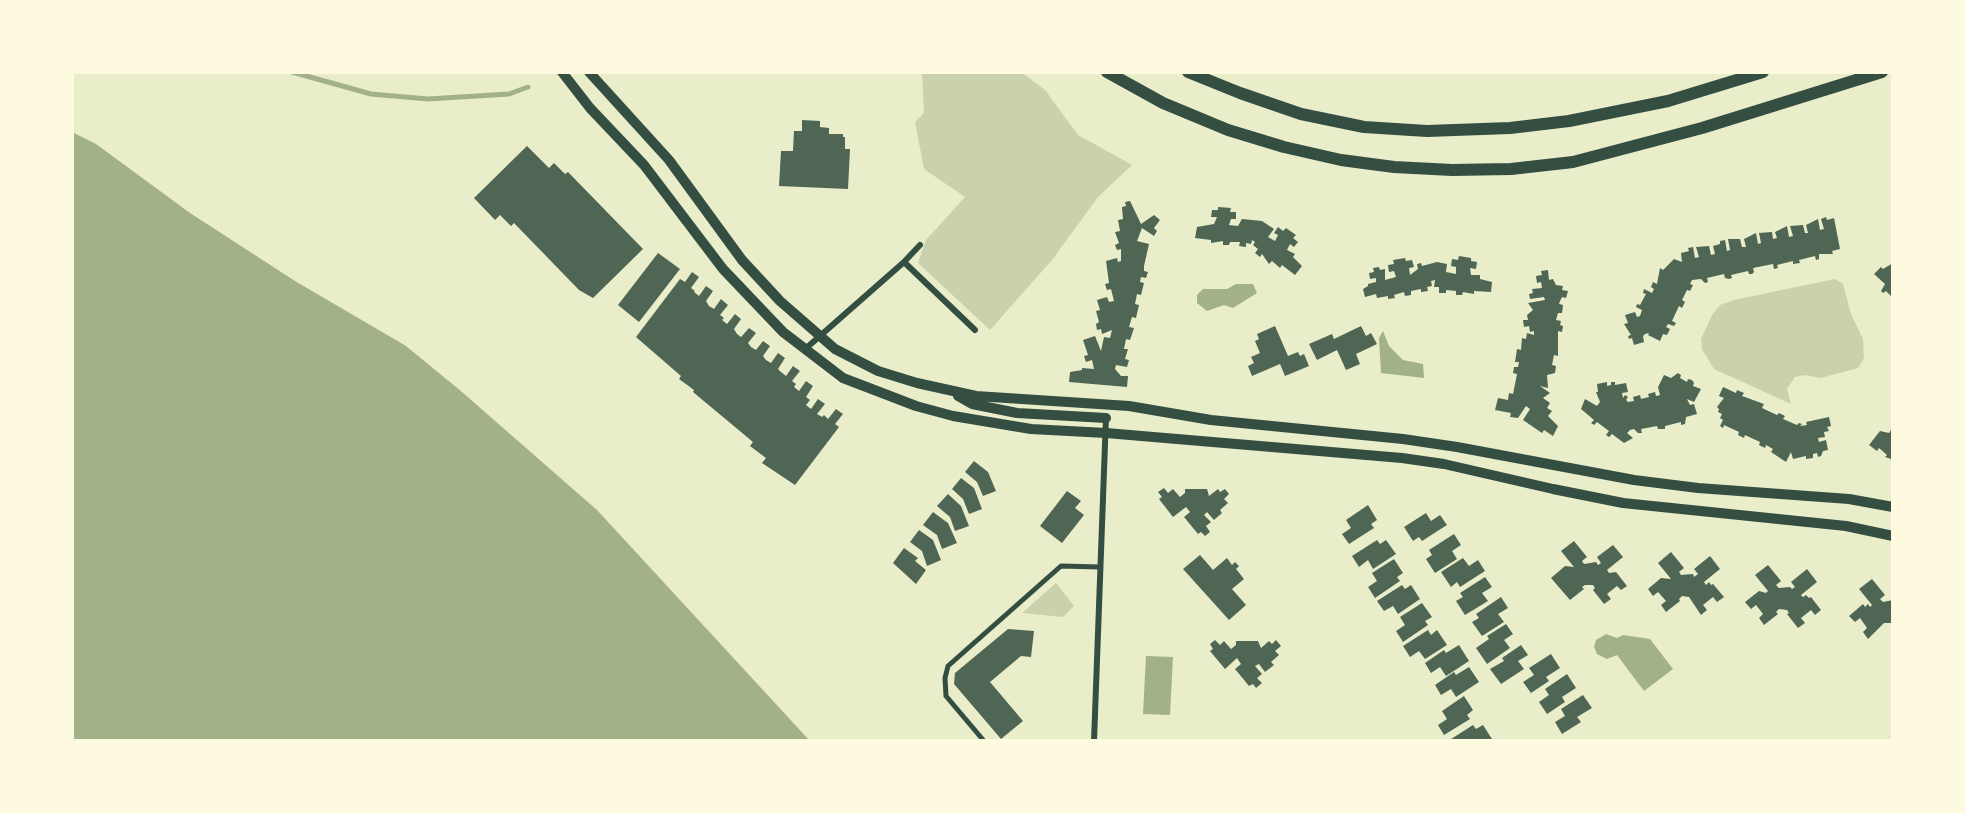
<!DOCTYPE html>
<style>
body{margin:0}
#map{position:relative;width:1965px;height:813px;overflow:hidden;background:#e9edc9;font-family:Raleway,sans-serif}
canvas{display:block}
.frame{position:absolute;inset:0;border:74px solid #fefae0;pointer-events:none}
</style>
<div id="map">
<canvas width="1965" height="813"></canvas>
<div class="frame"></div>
</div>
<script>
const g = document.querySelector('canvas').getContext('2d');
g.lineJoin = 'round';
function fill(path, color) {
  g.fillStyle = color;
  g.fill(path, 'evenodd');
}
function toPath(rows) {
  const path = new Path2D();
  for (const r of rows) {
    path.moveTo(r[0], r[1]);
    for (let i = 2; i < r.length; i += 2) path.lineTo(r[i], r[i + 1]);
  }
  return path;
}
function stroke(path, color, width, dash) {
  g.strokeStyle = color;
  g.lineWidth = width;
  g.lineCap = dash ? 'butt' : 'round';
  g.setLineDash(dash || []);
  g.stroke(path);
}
fill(toPath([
 [922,72,1021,72,1045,90,1078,135,1132,165,1098,197,1052,260,990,330,918,263,926,240,965,197,924,169,915,122,924,113],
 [1835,279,1843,284,1851,314,1863,339,1864,358,1858,368,1821,378,1805,375,1795,377,1787,389,1791,404,1714,369,1702,349,1701,339,1712,315,1720,305,1734,300],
 [1056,583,1074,606,1063,617,1022,613]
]), '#cad2ad');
fill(toPath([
 [72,132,96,144,190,213,295,281,406,346,462,392,597,510,810,741,72,741],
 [1236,284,1253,284,1257,293,1233,308,1224,305,1207,311,1197,303,1197,295,1203,289,1227,289],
 [1383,331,1389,346,1403,360,1423,364,1424,378,1381,373,1379,338],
 [1606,634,1617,638,1623,635,1650,639,1673,669,1644,691,1617,655,1607,659,1597,654,1594,647,1596,640],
 [1146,656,1173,657,1170,715,1143,714]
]), '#a3b18a');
stroke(toPath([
 [292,72,371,94,428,99,509,94,528,87]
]), '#a3b18a', 5);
fill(toPath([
 [802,120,820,121,820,127,829,128,829,134,843,134,843,137,845,137,845,149,850,149,848,189,779,186,781,151,793,151,794,131,802,131],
 [527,146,549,168,554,163,565,174,568,172,643,249,593,298,579,290,514,223,511,226,500,215,495,220,474,198],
 [1130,201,1141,224,1154,215,1160,220,1154,228,1157,231,1154,236,1142,228,1137,241,1149,244,1144,266,1144,271,1148,272,1146,278,1141,277,1140,282,1144,283,1141,295,1137,294,1135,304,1139,305,1136,318,1132,317,1129,327,1134,328,1130,340,1126,339,1124,349,1128,349,1125,359,1129,360,1127,367,1116,365,1115,369,1121,376,1128,376,1127,387,1069,382,1070,372,1082,370,1082,368,1094,369,1092,360,1086,362,1084,356,1088,355,1083,340,1095,336,1101,351,1104,337,1110,338,1112,330,1102,334,1101,329,1097,330,1096,324,1099,322,1096,311,1100,310,1097,300,1107,297,1109,302,1114,301,1111,289,1107,290,1105,284,1109,283,1106,261,1117,258,1118,262,1121,261,1121,249,1117,250,1115,245,1119,243,1115,232,1120,231,1118,220,1123,219,1122,207,1126,206,1125,202],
 [1218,207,1231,208,1230,212,1236,212,1236,219,1231,219,1229,225,1238,226,1242,219,1262,221,1274,229,1268,237,1275,241,1278,235,1274,233,1278,227,1283,231,1286,228,1296,235,1293,238,1298,242,1294,247,1290,244,1287,250,1295,254,1293,257,1302,266,1295,275,1282,265,1280,268,1272,261,1269,264,1262,254,1260,257,1255,253,1258,249,1253,245,1255,242,1252,240,1251,244,1246,243,1246,247,1239,246,1240,242,1230,242,1229,245,1223,245,1223,241,1211,243,1211,240,1195,238,1197,227,1214,224,1217,217,1211,217,1212,210,1218,210],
 [1826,217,1827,220,1834,218,1840,249,1832,251,1833,254,1819,254,1819,259,1816,260,1815,256,1799,260,1800,263,1793,264,1793,261,1777,265,1778,268,1774,269,1773,264,1753,268,1754,272,1752,274,1749,274,1748,271,1731,275,1732,278,1729,279,1725,278,1724,274,1707,278,1708,282,1705,283,1701,279,1692,280,1690,284,1693,285,1690,291,1687,290,1682,300,1685,302,1682,308,1679,306,1672,321,1676,323,1674,326,1668,324,1666,327,1670,329,1667,335,1663,334,1660,341,1648,335,1649,333,1645,334,1643,336,1644,342,1634,345,1632,338,1629,339,1628,336,1631,335,1624,324,1628,323,1625,315,1635,312,1637,317,1640,316,1642,310,1636,307,1637,304,1640,305,1646,294,1643,293,1644,289,1652,293,1654,289,1651,287,1653,282,1657,284,1660,268,1663,270,1674,259,1682,262,1681,253,1689,251,1688,248,1693,247,1695,258,1699,257,1696,247,1709,246,1711,255,1715,254,1713,246,1720,244,1720,241,1725,240,1727,251,1730,250,1728,239,1740,239,1742,247,1746,247,1744,239,1756,233,1758,244,1761,243,1759,233,1772,232,1773,239,1777,238,1775,232,1787,226,1789,237,1793,236,1790,226,1803,225,1805,233,1808,233,1806,225,1818,219,1820,230,1824,229,1821,219],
 [658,253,680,269,639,322,618,305],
 [1459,256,1471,258,1471,261,1477,262,1476,269,1470,268,1471,275,1480,275,1480,279,1492,282,1491,292,1474,291,1474,294,1463,292,1462,295,1456,295,1456,291,1446,290,1446,293,1439,293,1439,287,1434,287,1435,280,1431,281,1432,286,1427,287,1428,291,1421,292,1421,289,1411,291,1411,295,1405,296,1404,292,1394,295,1395,298,1388,299,1388,296,1377,298,1376,294,1365,297,1363,289,1368,286,1368,284,1376,282,1376,278,1370,279,1369,273,1374,272,1373,268,1379,267,1380,270,1385,269,1385,280,1396,277,1394,271,1389,272,1388,265,1394,264,1393,260,1405,258,1406,261,1412,260,1414,267,1409,268,1410,275,1418,269,1417,264,1421,263,1422,266,1437,262,1447,264,1446,272,1456,274,1456,267,1451,266,1452,259,1458,260],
 [1893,263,1893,298,1886,291,1883,293,1881,291,1885,284,1874,274,1881,267,1883,269],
 [1548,270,1549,280,1553,279,1556,285,1563,286,1562,290,1568,291,1566,298,1562,297,1560,301,1559,304,1563,305,1562,313,1558,313,1556,320,1561,321,1560,325,1563,326,1562,332,1558,331,1558,356,1554,355,1552,365,1556,366,1555,373,1547,375,1548,388,1540,386,1550,393,1543,398,1550,403,1547,408,1552,411,1548,416,1558,426,1553,436,1544,430,1542,433,1523,420,1530,409,1526,406,1518,418,1510,417,1511,413,1495,410,1498,398,1508,400,1509,393,1513,394,1517,374,1513,373,1514,367,1518,367,1519,362,1515,362,1517,349,1521,350,1522,338,1526,339,1527,333,1534,335,1534,331,1530,332,1529,326,1524,327,1523,320,1528,320,1527,315,1533,310,1528,303,1545,300,1544,297,1530,299,1529,294,1533,293,1532,289,1542,288,1541,282,1537,283,1536,276,1542,275,1541,271],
 [692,272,699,277,691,288,695,291,694,292,699,296,706,286,713,291,706,301,709,306,714,309,721,299,728,305,720,315,724,318,722,320,727,324,735,314,741,319,734,329,737,334,741,337,749,328,756,333,748,343,751,347,756,350,763,341,770,346,763,356,766,360,771,363,778,353,785,358,778,369,781,372,786,376,793,366,800,371,792,381,796,384,794,387,799,391,806,381,813,386,806,397,810,400,806,405,811,409,818,399,825,404,817,414,822,417,824,415,828,419,836,409,843,414,835,424,839,427,795,485,762,463,766,458,750,446,753,442,693,392,694,390,679,379,681,376,636,337,680,279,685,282],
 [1275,326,1288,356,1298,352,1300,356,1304,354,1309,366,1285,376,1280,364,1252,376,1248,366,1254,363,1251,357,1260,353,1255,341,1259,339,1257,334],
 [1361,326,1366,336,1371,333,1377,344,1356,354,1360,364,1346,370,1337,350,1317,360,1309,344,1332,334,1334,339],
 [1678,373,1681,375,1680,378,1687,382,1688,379,1692,380,1694,383,1693,386,1701,389,1694,402,1687,399,1690,405,1694,404,1697,414,1686,417,1685,424,1681,425,1681,422,1665,426,1665,429,1658,429,1657,426,1641,429,1642,433,1638,433,1634,429,1630,430,1627,433,1633,438,1624,443,1612,434,1609,437,1606,435,1609,431,1597,422,1594,425,1591,423,1594,420,1581,409,1585,399,1597,406,1600,402,1596,392,1598,392,1597,384,1607,382,1607,386,1611,385,1611,382,1615,382,1615,385,1626,383,1628,392,1622,393,1623,398,1625,395,1628,397,1626,400,1628,402,1634,401,1633,397,1640,395,1641,399,1649,397,1648,394,1655,392,1656,396,1660,395,1658,387,1664,375,1671,378],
 [1723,387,1736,393,1737,390,1744,393,1742,396,1764,404,1762,408,1777,415,1779,413,1785,416,1783,419,1797,425,1799,423,1802,424,1800,426,1807,425,1806,422,1829,417,1831,426,1827,427,1829,431,1824,432,1825,437,1818,438,1819,442,1826,440,1828,450,1823,451,1821,456,1818,457,1817,453,1813,454,1813,458,1806,459,1806,456,1793,459,1791,452,1786,462,1771,452,1773,449,1766,445,1765,448,1759,445,1760,442,1745,435,1744,438,1738,435,1739,432,1724,425,1723,428,1720,426,1723,420,1720,418,1722,414,1718,412,1719,409,1717,407,1724,398,1719,396],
 [1893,427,1893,458,1891,459,1885,457,1887,455,1879,448,1877,451,1869,445,1880,431,1889,433],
 [974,461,988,472,996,491,983,496,977,482,965,472],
 [961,478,974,488,982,509,969,514,963,499,952,489],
 [1164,488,1168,493,1173,489,1180,497,1185,493,1185,489,1207,489,1209,496,1218,489,1220,492,1225,489,1229,494,1224,499,1228,503,1220,510,1222,513,1214,520,1207,512,1204,515,1211,522,1206,526,1210,532,1205,536,1201,532,1198,534,1184,517,1190,512,1186,507,1173,517,1159,499,1162,497,1158,492],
 [1067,491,1081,501,1075,508,1084,515,1062,543,1040,526],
 [948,494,961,506,969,526,955,531,950,517,937,506],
 [1368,505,1377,520,1371,524,1374,528,1349,544,1342,534,1351,528,1346,520],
 [933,512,948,523,957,543,942,549,937,535,923,525],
 [1426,513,1431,521,1440,515,1447,525,1422,541,1419,537,1413,541,1404,527],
 [919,530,933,540,941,560,927,566,922,551,910,542],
 [1454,534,1461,545,1452,551,1457,559,1435,573,1426,559,1432,555,1429,550],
 [1377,540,1380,544,1386,540,1396,554,1373,569,1368,560,1359,567,1352,556],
 [1574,541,1587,557,1582,561,1584,564,1596,562,1598,565,1601,563,1597,557,1613,545,1623,557,1607,570,1609,573,1616,572,1627,586,1621,590,1617,586,1607,594,1611,599,1604,604,1593,590,1595,588,1593,585,1585,585,1582,587,1584,589,1570,600,1551,578,1565,566,1574,567,1561,551],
 [904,548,918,558,915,561,926,570,916,584,893,563],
 [1671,552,1684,568,1679,572,1681,575,1693,574,1694,577,1698,574,1694,569,1710,556,1720,569,1704,582,1706,585,1709,582,1711,585,1713,584,1724,597,1717,602,1713,597,1703,605,1707,610,1701,615,1689,597,1682,596,1679,599,1680,601,1666,612,1661,605,1666,601,1658,592,1653,596,1648,589,1661,578,1671,579,1658,563],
 [1200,555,1213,570,1227,558,1232,565,1235,562,1239,566,1236,569,1244,579,1232,589,1246,605,1229,620,1183,569],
 [1463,558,1469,566,1478,560,1485,571,1460,587,1457,582,1451,587,1441,572],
 [1394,559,1403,573,1397,577,1400,581,1375,598,1368,587,1377,581,1372,573],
 [1768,565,1781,581,1776,585,1779,588,1790,587,1792,589,1795,587,1791,582,1807,569,1817,582,1801,595,1803,597,1806,595,1809,598,1811,597,1821,610,1815,615,1811,610,1801,618,1805,623,1798,628,1787,614,1789,613,1787,610,1779,609,1776,612,1778,614,1764,625,1759,618,1763,614,1756,605,1751,609,1745,602,1759,591,1766,593,1768,591,1755,575],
 [1485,577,1492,587,1482,593,1488,601,1465,615,1456,601,1463,597,1460,593],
 [1872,579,1885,595,1880,599,1883,602,1893,600,1893,623,1884,623,1868,639,1863,632,1867,628,1860,618,1855,622,1849,616,1863,604,1865,607,1868,604,1870,607,1872,605,1859,589],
 [1402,585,1405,589,1411,585,1420,599,1398,614,1393,606,1384,611,1377,601],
 [1501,597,1508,608,1498,614,1504,622,1482,636,1472,622,1479,618,1476,614],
 [1422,603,1432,617,1425,621,1428,625,1403,642,1396,631,1405,625,1400,617],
 [1506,624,1513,634,1504,640,1510,648,1487,664,1476,648,1489,639,1487,636],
 [1008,629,1034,631,1031,657,1021,656,990,682,1023,721,1001,739,954,684,955,673],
 [1428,630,1431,635,1437,630,1447,645,1425,659,1419,651,1410,657,1403,646],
 [1215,640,1220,645,1224,641,1231,649,1236,645,1236,641,1258,641,1261,648,1269,641,1272,644,1276,640,1281,646,1275,651,1279,655,1271,662,1274,665,1265,672,1259,664,1255,666,1262,674,1257,678,1262,683,1256,688,1253,684,1249,686,1235,669,1241,664,1237,658,1225,669,1210,651,1213,649,1210,644],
 [1459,645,1469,661,1446,676,1440,667,1431,673,1425,663,1444,650,1446,653],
 [1521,645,1528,655,1518,661,1524,669,1501,684,1490,669,1504,661,1502,658],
 [1551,654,1560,668,1546,677,1549,681,1531,693,1523,682,1534,675,1529,668],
 [1469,667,1479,682,1456,697,1451,689,1441,695,1435,685,1454,672,1456,675],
 [1567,674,1576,688,1562,697,1565,702,1547,714,1539,702,1549,695,1545,689],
 [1583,695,1592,708,1577,717,1581,722,1562,734,1555,722,1565,716,1561,709],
 [1464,696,1473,710,1467,715,1470,719,1444,735,1438,725,1447,719,1442,711],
 [1473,725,1476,729,1483,725,1492,739,1448,741]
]), '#4f6655');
stroke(toPath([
 [984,741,946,696,945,678,948,666,1061,566,1100,567]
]), '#344e41', 5);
stroke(toPath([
 [904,262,920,245],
 [804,350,904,262,975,330],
 [1094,741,1106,417]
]), '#344e41', 6);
stroke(toPath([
 [562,72,590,108,644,165,723,269,783,332,843,378,916,406,953,416,1031,429,1106,433,1402,458,1444,464,1553,489,1623,503,1846,526,1893,536],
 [589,72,669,160,742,260,780,301,835,349,878,371,917,383,976,396,1129,406,1211,420,1403,439,1457,447,1634,480,1698,488,1849,499,1893,507],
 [958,396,972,404,1017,413,1106,418]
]), '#344e41', 10);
stroke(toPath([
 [1107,72,1163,103,1228,130,1284,147,1341,160,1394,167,1452,170,1511,169,1573,162,1702,128,1882,72],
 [1188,72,1240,93,1301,114,1364,127,1427,131,1510,128,1569,121,1668,101,1763,72]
]), '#344e41', 12);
</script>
